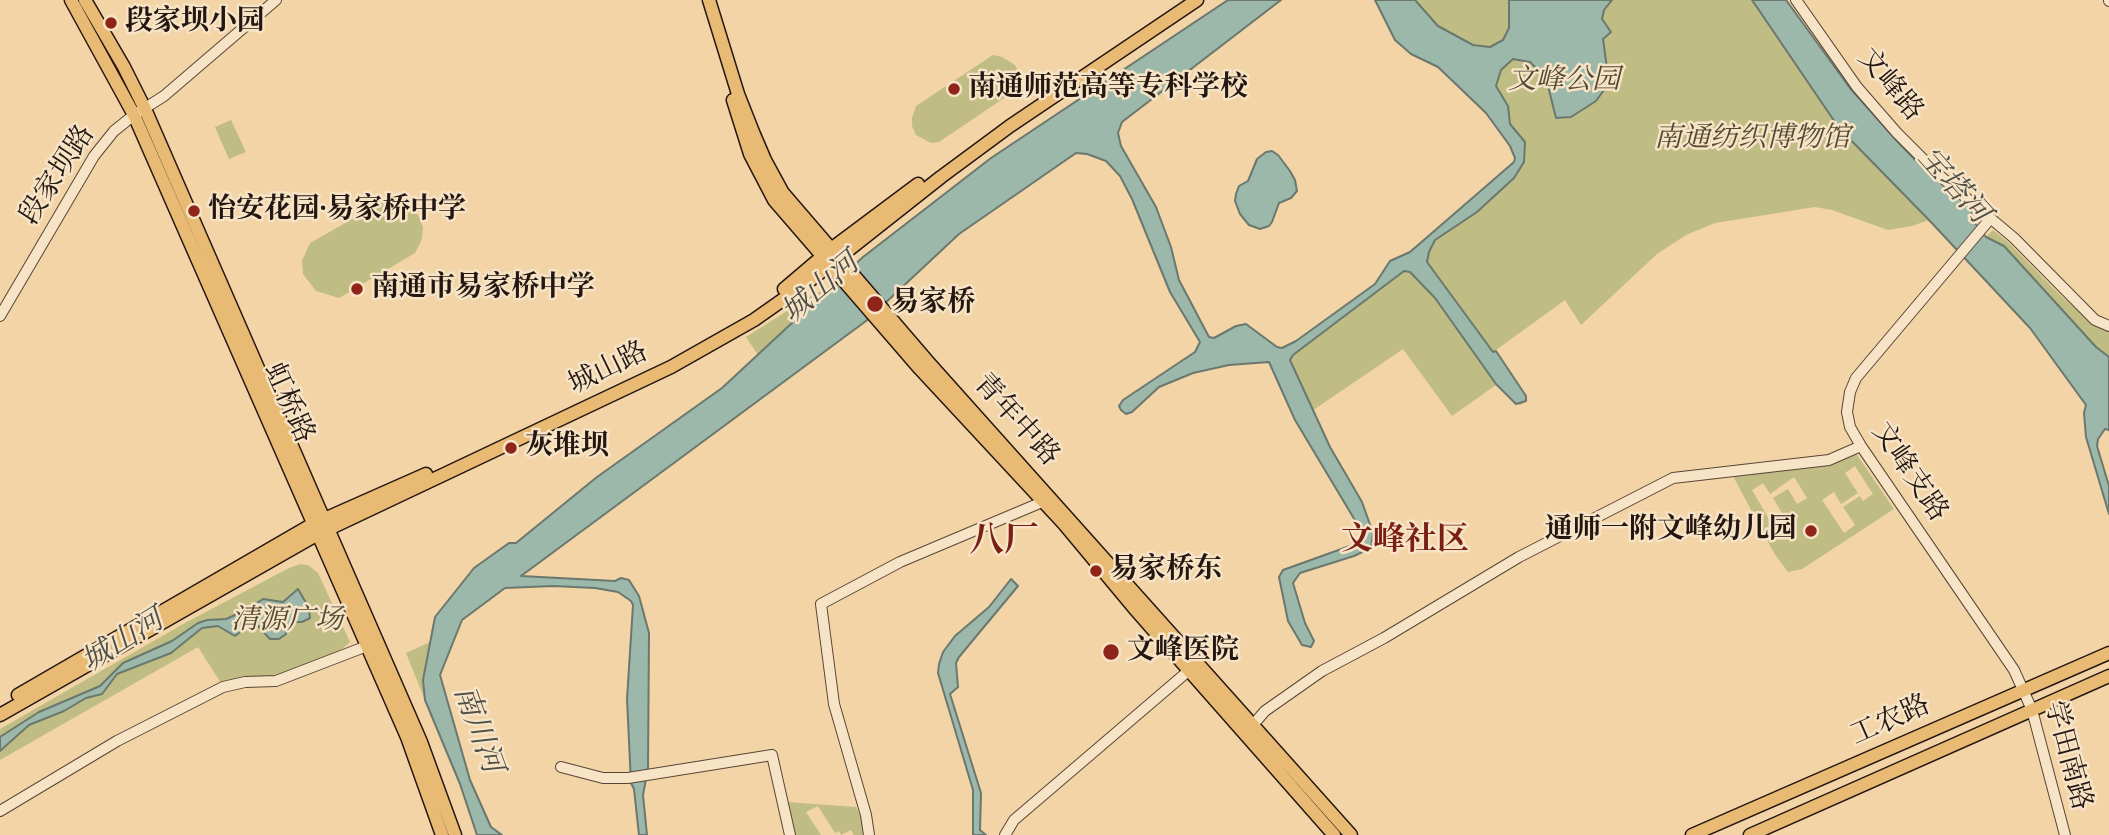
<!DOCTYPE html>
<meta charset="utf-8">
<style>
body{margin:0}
canvas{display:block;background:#f2d4a7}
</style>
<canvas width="2109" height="835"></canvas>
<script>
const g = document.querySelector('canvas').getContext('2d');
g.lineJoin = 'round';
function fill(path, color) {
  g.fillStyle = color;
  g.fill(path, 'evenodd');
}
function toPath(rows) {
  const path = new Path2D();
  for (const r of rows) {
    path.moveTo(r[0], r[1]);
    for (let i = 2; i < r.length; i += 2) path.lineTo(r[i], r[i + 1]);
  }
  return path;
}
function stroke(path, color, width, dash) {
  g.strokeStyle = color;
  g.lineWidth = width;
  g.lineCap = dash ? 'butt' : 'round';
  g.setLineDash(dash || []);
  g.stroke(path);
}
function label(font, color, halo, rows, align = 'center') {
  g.font = font + ' "IM FELL English","Noto Serif SC",serif';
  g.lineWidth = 5;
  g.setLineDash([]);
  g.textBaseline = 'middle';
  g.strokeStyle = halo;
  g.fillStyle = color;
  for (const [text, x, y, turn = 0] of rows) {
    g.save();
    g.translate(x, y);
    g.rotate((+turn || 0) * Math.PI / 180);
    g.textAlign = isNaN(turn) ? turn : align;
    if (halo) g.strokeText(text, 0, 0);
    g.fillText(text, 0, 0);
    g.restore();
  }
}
fill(toPath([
 [1375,0,1752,0,1839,128,1929,220,1912,226,1888,230,1832,210,1815,207,1715,223,1686,235,1657,254,1581,325,1565,300,1496,350,1526,396,1526,401,1521,405,1516,404,1496,385,1452,416,1403,349,1312,411,1282,348,1296,341,1375,284,1390,261,1410,252,1514,162,1515,158,1510,146,1486,113,1438,67,1411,54,1395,40],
 [993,55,1002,57,1015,65,1019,73,1019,82,1016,90,939,142,931,143,916,135,912,126,912,118,916,106],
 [231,120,246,152,229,159,215,127],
 [395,200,408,205,418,215,423,227,422,239,415,253,339,298,316,291,303,274,302,261,310,243,384,201],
 [1993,230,2008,242,2055,290,2093,325,2109,332,2109,357,2096,347,1986,237],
 [831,287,758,355,746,337,814,294],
 [1855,452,1894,509,1802,569,1788,572,1774,553,1733,476,1838,460],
 [1855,466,1873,494,1863,501,1860,496,1843,507,1855,525,1844,533,1822,500,1834,492,1841,504,1858,493,1845,473],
 [1794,477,1807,498,1797,504,1788,489,1773,498,1782,513,1770,521,1752,490,1763,483,1770,494],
 [300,564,308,565,318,573,350,642,341,650,275,678,244,678,221,683,198,647,0,760,0,729,185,623,289,568],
 [430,642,423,680,425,700,406,653],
 [786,802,856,807,863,821,865,835,854,835,851,830,841,835,839,831,835,833,818,806,806,812,821,835,796,835]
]), '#bfbc84');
const water = toPath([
 [1228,0,1281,0,1122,122,1118,133,1121,146,1156,207,1171,247,1179,280,1209,337,1214,338,1236,326,1246,324,1277,347,1282,348,1296,341,1375,284,1390,261,1410,252,1514,162,1515,158,1510,146,1486,113,1438,67,1411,54,1395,40,1375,0,1415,0,1438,26,1473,45,1490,47,1503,40,1509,28,1509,0,1612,0,1604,10,1602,19,1611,32,1603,39,1609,83,1596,101,1571,117,1556,118,1546,78,1530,62,1513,59,1501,70,1496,86,1508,106,1510,124,1525,142,1524,162,1514,178,1477,212,1435,240,1429,252,1427,262,1493,352,1496,351,1526,396,1526,401,1516,404,1496,384,1435,298,1410,272,1404,271,1293,355,1290,360,1330,447,1362,502,1373,533,1371,548,1354,556,1300,573,1293,583,1305,623,1314,641,1311,647,1302,645,1288,621,1279,577,1283,570,1358,543,1362,537,1356,522,1295,420,1269,362,1229,365,1193,373,1159,387,1132,412,1126,414,1121,410,1119,406,1123,400,1195,352,1200,342,1170,292,1132,199,1120,176,1106,161,1087,154,1076,153,959,234,866,321,521,576,615,581,621,578,629,580,639,596,649,633,648,768,643,795,647,835,639,835,634,789,631,783,627,699,633,605,631,601,618,592,595,588,553,586,505,588,462,620,440,675,470,780,491,827,502,835,477,835,460,784,425,700,423,680,435,617,474,568,509,543,516,543,597,477,722,388,863,257,991,158,1228,0],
 [1752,0,1786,0,1850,88,1896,140,1928,173,1969,203,1974,222,1986,237,2004,246,2096,347,2109,357,2109,430,2105,429,2098,439,2097,446,2109,486,2109,514,2086,437,2084,413,2086,405,2030,328,1929,220,1839,128,1752,0],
 [1272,151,1278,155,1290,171,1295,180,1297,191,1291,198,1279,203,1272,222,1269,226,1260,229,1249,225,1240,214,1235,201,1236,194,1239,186,1248,181,1257,159,1266,152,1272,151],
 [1011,579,1018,586,959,657,956,663,958,687,950,694,981,793,980,830,986,835,973,835,973,790,938,673,939,664,943,652,955,636,989,607,1011,579],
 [298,589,309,608,310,618,302,622,293,622,287,627,286,634,279,639,270,639,257,625,249,625,235,636,218,626,202,628,171,653,117,674,102,694,86,698,64,711,29,725,0,751,0,737,39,712,100,686,123,663,172,641,198,623,207,620,226,619,244,611,263,599,283,602,298,589]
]);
fill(water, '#9bb8aa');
stroke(water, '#6b786d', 2);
const minor = toPath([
 [1796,0,1857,87,1897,133,1939,175,2014,238,2095,320,2109,326],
 [2109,0,2109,1],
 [1990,219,1856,378,1850,392,1847,412,1850,427,1861,446,2014,670,2032,710,2065,835],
 [0,316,94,156,114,131,134,115,164,96,276,0],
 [1252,726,1265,711,1322,671,1384,638,1519,557,1673,478,1829,460,1861,446],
 [561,767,603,778,628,778,772,755,790,835],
 [0,811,117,741,223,687,245,682,276,681,367,646],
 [869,835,866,815,834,704,821,604,900,562,1047,500],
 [1005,835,1014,820,1193,667]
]);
const major = toPath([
 [71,0,134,115,407,737,442,835],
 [85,0,124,67,145,109,421,742,455,835],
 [709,0,738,94,753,132,765,160,783,193,929,363,1351,835],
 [733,100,750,154,774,200,920,369,1064,524,1134,608,1334,835],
 [784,289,831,249,918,184],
 [18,695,313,524,426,474],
 [0,715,318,534,671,367,754,320,808,282,941,177,1010,126,1197,0],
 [1692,835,2109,653],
 [1750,835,2109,676]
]);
stroke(minor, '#584636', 12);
stroke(major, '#241711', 15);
stroke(minor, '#f7e3c6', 10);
stroke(major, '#e9ba74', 12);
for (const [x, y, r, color] of [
 [111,23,7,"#8f2418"],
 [954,89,7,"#8f2418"],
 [194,211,7,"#8f2418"],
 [357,289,7,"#8f2418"],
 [875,304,9,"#8f2418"],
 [511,448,7,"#8f2418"],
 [1811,531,7,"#8f2418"],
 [1096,571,7,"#8f2418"],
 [1111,652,9,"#8f2418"]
]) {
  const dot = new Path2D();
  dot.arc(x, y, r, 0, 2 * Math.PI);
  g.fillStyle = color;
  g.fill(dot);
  stroke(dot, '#f7e3c6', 2.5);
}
label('bold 28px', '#241711', '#f7e3c6', [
 ["段家坝小园",125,23],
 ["南通师范高等专科学校",968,89],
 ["怡安花园·易家桥中学",208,211],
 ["南通市易家桥中学",371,289],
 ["易家桥",891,304],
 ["灰堆坝",525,448],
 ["通师一附文峰幼儿园",1797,531,"right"],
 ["易家桥东",1110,571],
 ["文峰医院",1127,652]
], 'left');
label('italic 28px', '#524934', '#f7e3c6', [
 ["文峰公园",1564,82],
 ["南通纺织博物馆",1752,140],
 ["清源广场",287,622]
]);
label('28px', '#241711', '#f7e3c6', [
 ["文峰路",1889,86,50],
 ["段家坝路",59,176,-57],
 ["城山路",609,370,-26],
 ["虹桥路",287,404,66],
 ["青年中路",1015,421,48],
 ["文峰支路",1908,473,56],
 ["工农路",1891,722,-24],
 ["学田南路",2066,756,75]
]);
label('italic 30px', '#4e4f47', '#f7e3c6', [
 ["宝塔河",1952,187,48],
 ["城山河",822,290,-40],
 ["城山河",124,643,-32],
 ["南川河",476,730,70]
]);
label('bold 32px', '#7a1f14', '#f7e3c6', [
 ["文峰社区",1405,542]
]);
label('bold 35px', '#7a1f14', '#f7e3c6', [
 ["八厂",1004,544]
]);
</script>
